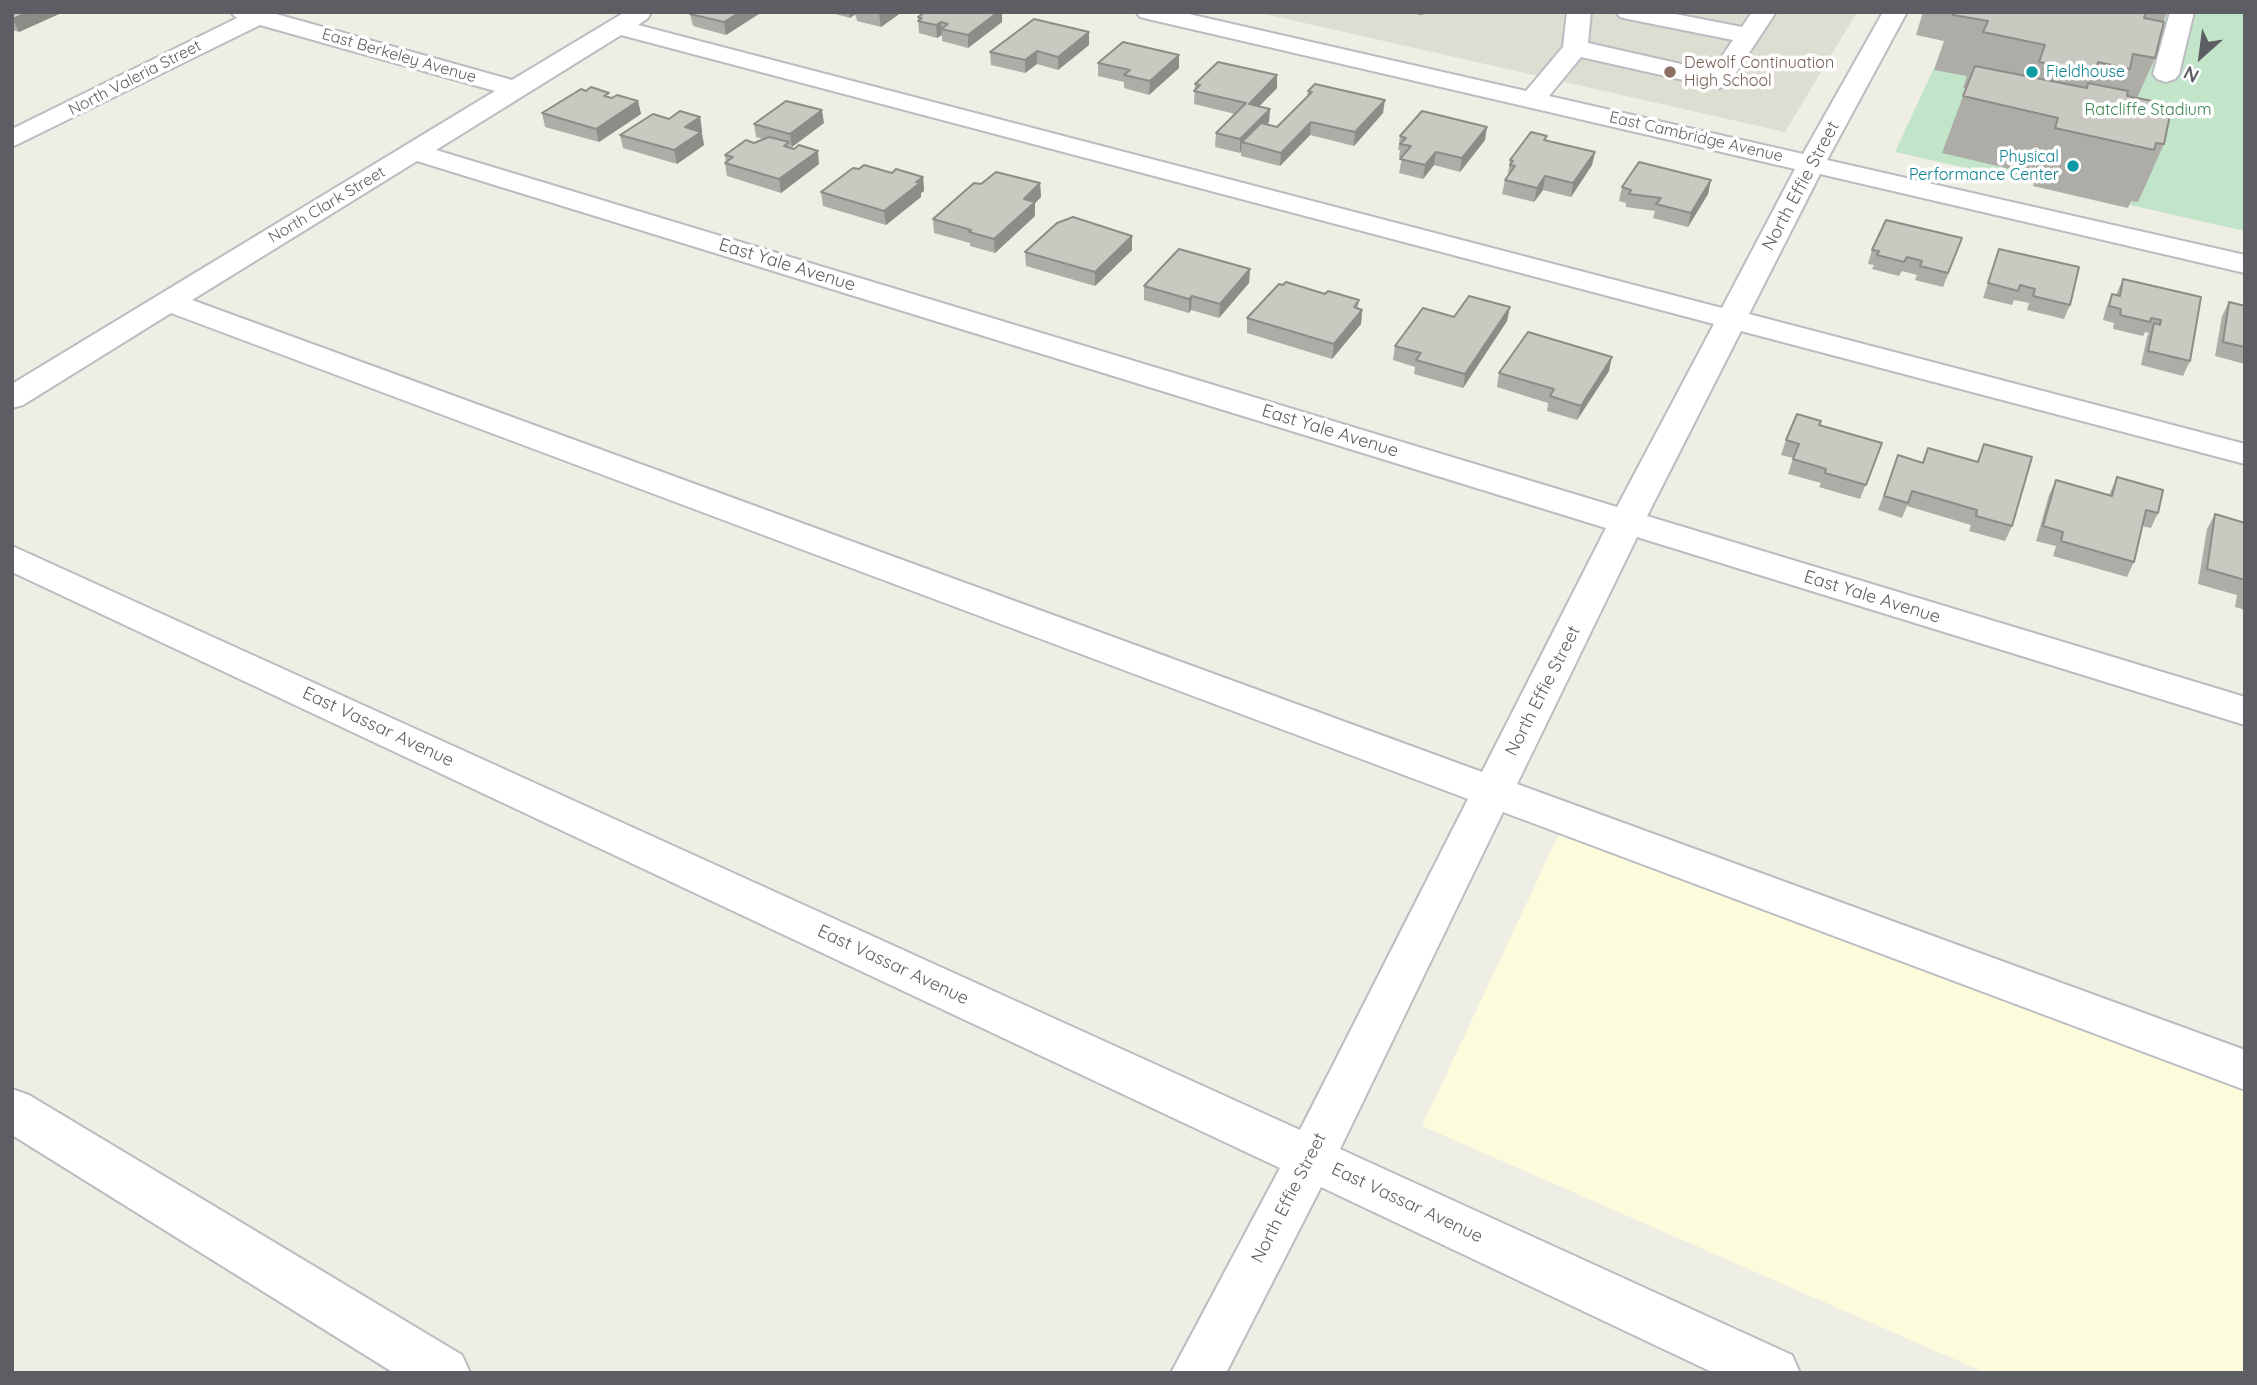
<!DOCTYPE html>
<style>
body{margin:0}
#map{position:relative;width:2257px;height:1385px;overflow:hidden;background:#eeeee4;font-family:Quicksand,sans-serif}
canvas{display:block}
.frame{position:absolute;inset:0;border:14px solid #5c5e64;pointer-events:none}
.north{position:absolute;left:2166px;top:21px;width:70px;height:70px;-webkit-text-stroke:5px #fff;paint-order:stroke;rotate:208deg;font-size:19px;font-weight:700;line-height:28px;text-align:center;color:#5c5e64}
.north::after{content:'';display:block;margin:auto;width:24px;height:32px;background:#5c5e64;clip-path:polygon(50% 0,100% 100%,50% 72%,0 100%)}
</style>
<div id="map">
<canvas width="2257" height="1385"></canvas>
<div class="frame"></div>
<div class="north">N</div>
</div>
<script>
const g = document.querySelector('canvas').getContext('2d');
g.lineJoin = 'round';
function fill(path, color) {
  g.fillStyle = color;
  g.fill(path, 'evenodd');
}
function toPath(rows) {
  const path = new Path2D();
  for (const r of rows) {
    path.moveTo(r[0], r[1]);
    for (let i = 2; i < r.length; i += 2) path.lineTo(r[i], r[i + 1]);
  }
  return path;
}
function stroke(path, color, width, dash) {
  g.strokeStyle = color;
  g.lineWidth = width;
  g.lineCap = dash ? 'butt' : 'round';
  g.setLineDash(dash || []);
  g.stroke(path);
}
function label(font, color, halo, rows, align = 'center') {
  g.font = font + ' Quicksand,sans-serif';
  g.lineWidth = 7;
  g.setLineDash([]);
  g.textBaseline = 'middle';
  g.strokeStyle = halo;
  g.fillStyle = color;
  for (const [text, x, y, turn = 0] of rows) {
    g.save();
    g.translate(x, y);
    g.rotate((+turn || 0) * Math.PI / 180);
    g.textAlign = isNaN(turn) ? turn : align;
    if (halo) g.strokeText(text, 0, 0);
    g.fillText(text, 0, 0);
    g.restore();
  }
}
fill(toPath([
 [1559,834,2245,1088,2245,1373,1986,1373,1422,1126]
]), '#fcfbdb');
fill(toPath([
 [1256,12,1857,12,1785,132]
]), '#ddddd2');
fill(toPath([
 [1960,12,2245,12,2245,231,1895,152]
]), '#c2e4c9');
const minor = toPath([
 [230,12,269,12,512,80,625,12,651,12,648,18,638,25,1722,308,1795,169,1148,19,1140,17,1136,12,1180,12,1526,91,1563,47,1567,12,1591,12,1588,43,1712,71,1733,40,1628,19,1620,17,1616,12,1665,12,1742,27,1752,12,1776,12,1728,85,1719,88,1581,57,1549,96,1803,154,1883,12,1907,12,1827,160,2245,255,2245,273,1820,174,1749,314,2245,444,2245,464,1741,331,1647,516,2245,697,2245,725,1637,537,1517,784,2245,1050,2245,1090,1503,812,1340,1149,1792,1355,1800,1373,1714,1373,1321,1187,1226,1373,1171,1373,1280,1168,12,572,12,546,1300,1130,1468,799,171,313,23,405,12,408,12,384,495,91,260,25,12,147,12,129,237,18,230,12],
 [621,35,1714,324,1617,507,436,150,621,35],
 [417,161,1606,528,1482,772,192,300,417,161],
 [2170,12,2194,12,2179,74,2175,79,2166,82,2157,79,2153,74,2170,12],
 [12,1089,29,1095,462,1355,470,1373,394,1373,12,1135,12,1089]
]);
stroke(minor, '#bbbcc2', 4);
fill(minor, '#fff');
fill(toPath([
 [12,12,59,12,59,14,19,32,12,30],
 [693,12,762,12,726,35,693,26,690,14],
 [834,12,902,12,881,27,857,21,856,16,854,15,850,18,835,14],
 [1923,12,2167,12,2163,22,2155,58,2137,98,2164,144,2138,202,2131,201,2128,208,2033,186,2036,175,1942,153,1966,88,1963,88,1967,76,1934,70,1944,41,1916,35],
 [918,17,1002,22,968,48,942,41,942,35,937,38,919,33],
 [1089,32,1089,45,1058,70,1037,64,1025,73,991,65,990,52],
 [1179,55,1179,68,1149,95,1124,88,1124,82,1098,76,1098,63],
 [1195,84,1277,88,1259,106,1270,109,1269,122,1267,125,1277,127,1307,97,1308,91,1383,113,1354,146,1310,135,1280,166,1241,156,1241,151,1240,153,1215,147,1216,133,1235,114,1194,104],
 [611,98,638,101,641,114,599,142,545,127,542,113],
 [700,117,704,145,677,164,623,148,620,135,669,119],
 [824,123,792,147,789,146,789,147,819,164,781,193,727,176,725,163,726,162,725,155,763,139,756,137,754,124],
 [1400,136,1485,140,1460,172,1434,165,1423,179,1399,173,1402,158,1399,157,1400,150,1398,150],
 [1546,140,1595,152,1592,165,1571,197,1543,190,1534,202,1502,194,1505,180,1509,174,1508,174,1510,160],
 [859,169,923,177,924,191,921,193,921,197,886,225,823,206,821,192],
 [1711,180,1708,194,1688,227,1653,218,1655,211,1626,207,1626,203,1619,201,1622,187],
 [1040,183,1041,197,1035,203,1035,216,995,253,970,246,970,243,934,233,933,219,981,184],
 [1999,249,2070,305,2064,319,2027,310,2029,303,2014,300,2012,305,1983,298],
 [1132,250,1095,286,1026,266,1025,252],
 [1872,250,1957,252,1943,287,1915,280,1917,275,1902,271,1899,276,1872,269,1874,265,1868,264],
 [1250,269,1249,283,1219,318,1191,310,1189,313,1144,300,1144,286],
 [2123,279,2201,297,2190,361,2183,376,2141,365,2147,337,2149,333,2145,332,2143,336,2113,329,2114,323,2103,320,2106,308,2112,294,2116,295],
 [1283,285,1359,300,1358,308,1362,310,1361,324,1332,359,1247,333,1247,318],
 [2229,302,2245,306,2245,364,2215,356,2222,316],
 [1510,307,1507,321,1463,388,1414,374,1415,367,1393,360,1395,346,1454,317],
 [1609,371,1577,420,1547,411,1548,403,1497,387,1499,373],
 [1819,425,1882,443,1860,499,1819,487,1821,483,1788,474,1793,458,1781,455,1786,440],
 [1984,444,2012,526,2005,541,1969,531,1971,525,1907,506,1902,518,1878,510,1898,455,1922,463,1928,448,1977,462],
 [2117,477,2158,513,2151,528,2142,526,2134,562,2127,577,2053,556,2056,546,2036,541,2049,495,2056,480,2109,495],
 [2215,514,2245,523,2245,610,2235,607,2237,595,2198,584,2207,529]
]), '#adaca6');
fill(toPath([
 [29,12,59,12,59,14,19,32,13,19],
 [740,12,762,12,726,35,724,22],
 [849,12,854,12,854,15,850,18],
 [882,12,902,12,881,27,879,14],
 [998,12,1002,12,1002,22,968,48,968,35],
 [1419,12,1441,12,1418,15],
 [941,22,942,35,937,38,936,25],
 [1089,32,1089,45,1058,70,1058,57],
 [1037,51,1037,64,1025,73,1025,60],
 [1179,55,1179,68,1149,95,1150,81],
 [1277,75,1277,88,1249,117,1249,104],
 [1385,100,1383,113,1354,146,1355,132],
 [638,101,641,114,599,142,596,129],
 [1270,109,1269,122,1248,144,1242,142,1241,151,1240,153,1240,139],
 [822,110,824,123,792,147,790,134],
 [700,117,702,131,688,141,685,127],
 [1311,122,1310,135,1280,166,1281,153],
 [1487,127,1485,140,1460,172,1462,158],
 [701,132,704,145,677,164,674,150],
 [818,151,819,164,781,193,779,179],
 [1436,152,1434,165,1423,179,1425,165],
 [1595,152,1592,165,1571,197,1573,183],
 [1545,176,1543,190,1534,202,1537,188],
 [923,177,924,191,921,193,921,197,886,225,884,211],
 [1711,180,1708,194,1688,227,1691,213],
 [1040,183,1041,197,1035,203,1035,216,995,253,994,239,1024,199],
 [1132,236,1132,250,1095,286,1095,272],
 [1250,269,1249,283,1219,318,1220,304],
 [1192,296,1191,310,1189,313,1189,299],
 [1510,307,1507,321,1463,388,1465,374],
 [1362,310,1361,324,1332,359,1334,344],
 [1612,357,1609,371,1577,420,1581,406]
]), '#8d8c87');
const building = toPath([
 [12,12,29,12,13,19,12,12],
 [693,12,740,12,724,22,690,14,693,12],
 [925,12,998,12,968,35,941,29,948,24,941,22,936,25,918,21,922,18,918,17,925,12],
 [1955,12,2146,12,2144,18,2164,22,2155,58,2133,54,2130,69,2098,62,2094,74,2039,62,2045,45,1983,32,1988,21,1953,15,1955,12],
 [1034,19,1089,32,1058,57,1037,51,1025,60,990,52,1034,19],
 [1123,42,1179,55,1150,81,1124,75,1130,70,1098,63,1123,42],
 [1218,62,1277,75,1249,104,1270,109,1240,139,1216,133,1246,103,1194,91,1200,85,1195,84,1218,62],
 [1975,66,2087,88,2088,83,2128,91,2127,96,2172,105,2164,144,2156,143,2154,150,2055,128,2058,118,1963,96,1975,66],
 [1315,84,1385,100,1355,132,1311,122,1281,153,1242,142,1261,123,1277,127,1312,92,1308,91,1315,84],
 [591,87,609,93,604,96,612,98,617,95,638,101,596,129,542,113,581,89,586,91,591,87],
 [786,101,822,110,790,134,754,124,786,101],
 [680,111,700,117,685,127,701,132,674,150,620,135,653,114,669,119,680,111],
 [1422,111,1487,127,1462,158,1436,152,1425,165,1400,159,1411,146,1400,144,1406,138,1400,136,1422,111],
 [1531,132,1547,136,1544,140,1595,152,1573,183,1545,176,1537,188,1505,180,1515,166,1510,165,1513,161,1510,160,1531,132],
 [769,137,789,142,784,146,794,149,799,145,818,151,779,179,725,163,733,157,725,155,746,140,754,143,769,137],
 [1639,162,1711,180,1691,213,1656,204,1661,198,1629,194,1631,190,1622,187,1639,162],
 [864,165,892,173,896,169,923,177,916,182,920,183,884,211,821,192,853,168,859,169,864,165],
 [996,172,1040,183,1024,199,1035,202,994,239,969,232,971,230,933,219,974,183,981,184,996,172],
 [1073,217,1132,236,1095,272,1025,252,1057,223,1073,217],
 [1886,220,1962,238,1948,273,1920,266,1922,261,1907,257,1904,262,1877,255,1879,251,1872,250,1886,220],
 [1179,249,1250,269,1220,304,1192,296,1189,299,1144,286,1179,249],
 [1999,249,2079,267,2070,305,2033,296,2035,289,2020,285,2018,291,1988,283,1999,249],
 [2123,279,2201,297,2190,361,2148,351,2154,323,2160,325,2161,320,2151,318,2150,322,2120,315,2121,309,2109,306,2112,294,2120,296,2123,279],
 [1286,282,1325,294,1328,291,1359,300,1354,307,1362,310,1334,344,1247,318,1279,284,1283,285,1286,282],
 [1469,296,1510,307,1465,374,1416,360,1421,353,1395,346,1423,308,1454,317,1469,296],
 [2229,302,2245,306,2245,347,2223,342,2229,302],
 [1528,332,1612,357,1581,406,1550,396,1554,389,1499,373,1528,332],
 [1797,414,1821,421,1819,425,1882,443,1866,485,1825,473,1826,469,1793,459,1799,444,1786,440,1797,414],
 [1984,444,2032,457,2012,526,1976,516,1977,510,1912,491,1908,503,1884,496,1898,455,1923,463,1928,448,1978,462,1984,444],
 [2117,477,2163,490,2158,513,2146,510,2134,562,2061,541,2063,532,2043,526,2056,480,2112,496,2117,477],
 [2215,514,2245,523,2245,580,2207,569,2215,514]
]);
fill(building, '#c9c8c1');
stroke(building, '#8d8c87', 2);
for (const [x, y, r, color] of [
 [1670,72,7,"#8d6e63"],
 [2032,72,7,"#0f9aa8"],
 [2073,166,7,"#0f9aa8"]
]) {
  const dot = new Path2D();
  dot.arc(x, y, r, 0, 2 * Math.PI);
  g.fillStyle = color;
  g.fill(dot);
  stroke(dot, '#fff', 2.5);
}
label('16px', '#5c5e64', '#fff', [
 ["East Berkeley Avenue",399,56,16],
 ["North Valeria Street",135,78,-27],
 ["East Cambridge Avenue",1696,137,13],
 ["North Clark Street",327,205,-31]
]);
label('16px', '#785e54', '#fff', [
 ["Dewolf Continuation",1684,63],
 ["High School",1684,81]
], 'left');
label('16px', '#0d838f', '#fff', [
 ["Fieldhouse",2046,72],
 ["Physical",2059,157,"right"],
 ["Performance Center",2059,175,"right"]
], 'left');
label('16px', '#3b844e', '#fff', [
 ["Ratcliffe Stadium",2148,110]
]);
label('18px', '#5c5e64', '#fff', [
 ["North Effie Street",1801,186,-62],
 ["East Yale Avenue",787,265,17],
 ["East Yale Avenue",1330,431,17],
 ["East Yale Avenue",1872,597,17],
 ["North Effie Street",1543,691,-63],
 ["East Vassar Avenue",378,727,25],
 ["East Vassar Avenue",893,965,25],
 ["North Effie Street",1289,1198,-63],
 ["East Vassar Avenue",1407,1203,25]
]);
</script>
